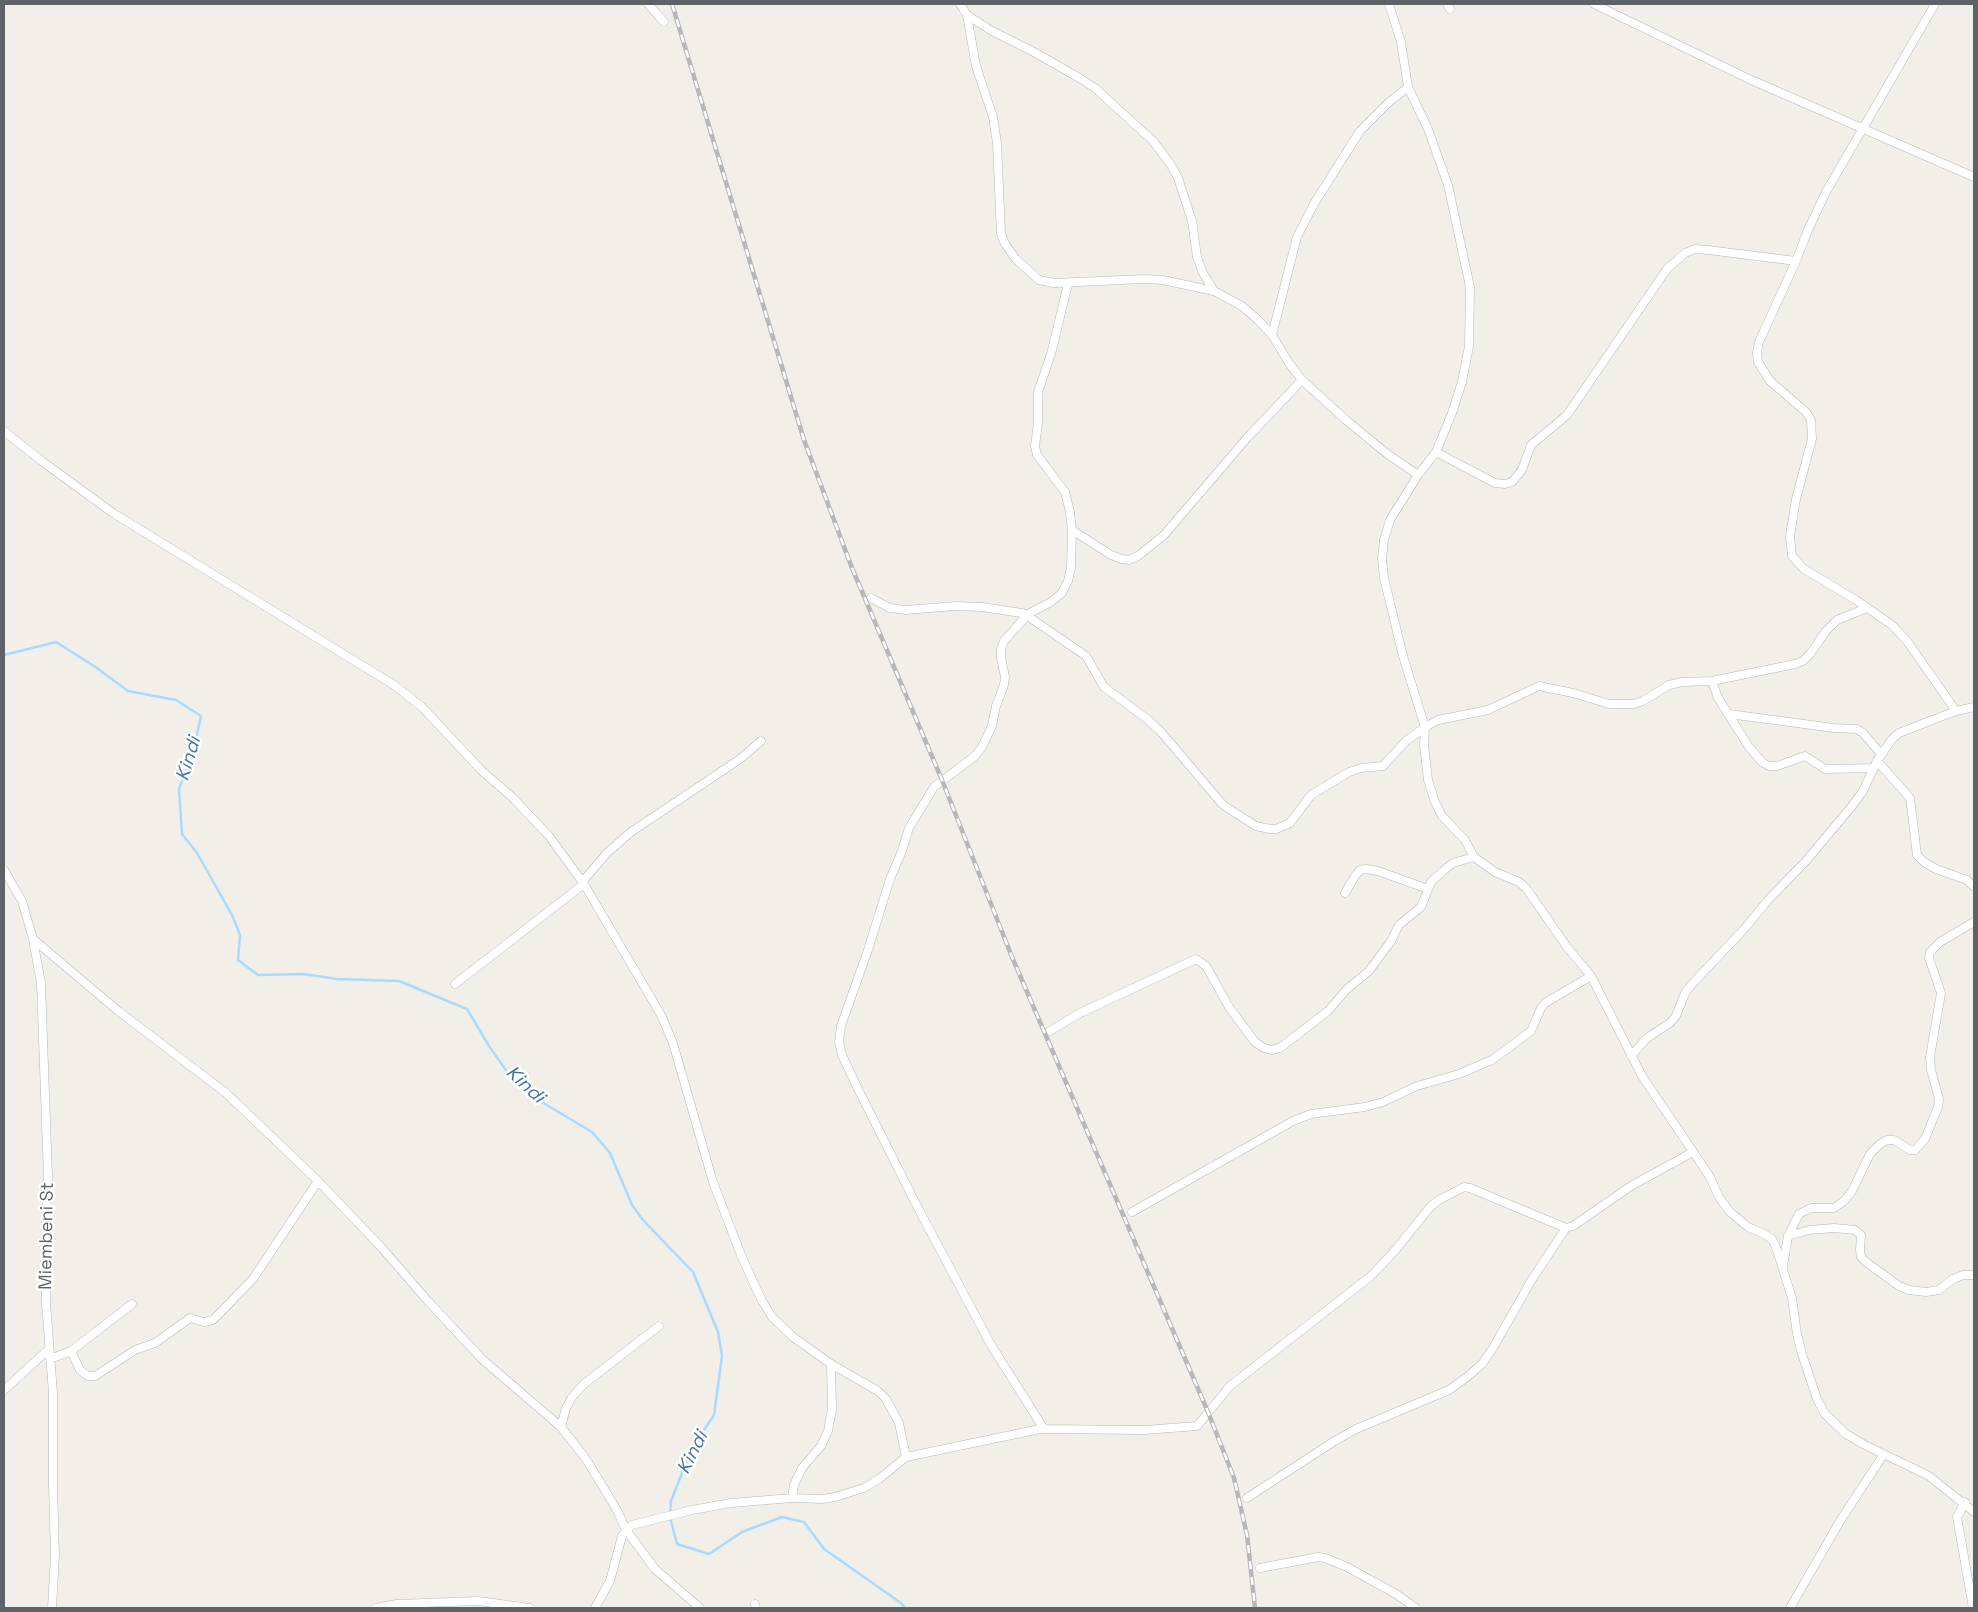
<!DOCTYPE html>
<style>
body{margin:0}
#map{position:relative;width:1978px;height:1612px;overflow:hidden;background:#f1efe8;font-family:"Space Grotesk",sans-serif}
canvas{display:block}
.frame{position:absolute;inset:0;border:5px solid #5f6368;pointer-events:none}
</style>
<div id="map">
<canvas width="1978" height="1612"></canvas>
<div class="frame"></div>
</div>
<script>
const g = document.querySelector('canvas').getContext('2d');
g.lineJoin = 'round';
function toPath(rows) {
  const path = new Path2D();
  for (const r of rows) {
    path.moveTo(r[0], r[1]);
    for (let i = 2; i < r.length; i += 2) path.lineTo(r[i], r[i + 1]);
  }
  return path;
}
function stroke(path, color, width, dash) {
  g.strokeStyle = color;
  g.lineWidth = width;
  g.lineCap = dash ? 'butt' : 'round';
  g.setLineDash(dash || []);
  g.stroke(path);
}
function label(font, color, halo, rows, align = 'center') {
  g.font = font + ' "Space Grotesk",sans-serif';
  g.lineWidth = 5;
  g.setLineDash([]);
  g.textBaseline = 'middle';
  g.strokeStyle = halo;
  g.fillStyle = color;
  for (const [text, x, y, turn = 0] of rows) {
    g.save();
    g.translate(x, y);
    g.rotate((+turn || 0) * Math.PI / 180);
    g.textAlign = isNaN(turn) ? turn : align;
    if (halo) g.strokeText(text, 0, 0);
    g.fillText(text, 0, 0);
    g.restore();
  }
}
stroke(toPath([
 [4,655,56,642,94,666,128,691,176,700,201,716,194,749,179,789,182,834,197,853,232,915,240,935,238,960,258,975,303,974,337,979,399,981,467,1009,489,1046,510,1076,545,1104,592,1132,610,1153,632,1205,642,1219,693,1272,718,1332,722,1356,714,1415,692,1448,671,1501,670,1517,677,1544,709,1554,742,1532,782,1517,804,1522,824,1549,901,1603,905,1608]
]), '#aadaff', 2.5);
const minor = toPath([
 [648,4,664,22],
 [960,4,967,15,976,66,993,117,997,143,1001,234,1005,244,1016,259,1039,280,1054,283,1145,279,1163,280,1214,291],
 [1389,4,1401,42,1408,87,1428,129,1448,185,1470,287,1469,346,1462,382,1452,413,1436,452,1418,475,1390,520,1384,540,1382,559,1384,578,1403,656,1425,727,1424,745,1428,780,1435,802,1442,816,1465,840,1474,857,1495,872,1519,882,1526,888,1567,947,1591,976,1642,1076,1710,1177,1719,1197,1729,1211,1748,1227,1764,1234,1772,1239,1776,1247,1792,1298,1797,1334,1802,1354,1817,1399,1825,1414,1846,1434,1863,1444,1929,1476,1974,1512],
 [1447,4,1450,9],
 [1594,4,1749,79,1974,177],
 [1935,4,1826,192,1808,230,1796,261,1759,342,1757,353,1758,362,1770,381,1806,412,1811,420,1812,439,1796,499,1790,536,1792,556,1804,569,1856,600,1892,625,1907,641,1956,711],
 [967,15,992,31,1034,52,1081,79,1095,88,1153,141,1171,165,1178,178,1192,221,1197,257,1203,273,1214,291,1242,306,1258,320,1272,335,1289,363,1302,380,1346,420,1386,453,1418,475],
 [1272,335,1297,237,1315,202,1360,131,1388,103,1408,87],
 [4,431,43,462,113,513,394,685,422,707,482,771,512,797,549,836,584,884,661,1015,673,1043,681,1071,713,1182,741,1255,761,1299,772,1317,793,1337,831,1364,878,1391,886,1399,899,1423,906,1457],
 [1436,452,1495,483,1505,484,1512,482,1522,470,1531,445,1567,415,1667,269,1685,253,1695,249,1708,250,1796,261],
 [1072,530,1111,555,1122,559,1129,560,1138,556,1164,535,1247,438,1302,380],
 [871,598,890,608,906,610,955,606,982,607,1028,614,1051,602,1062,593,1068,581,1071,568,1072,530,1070,512,1065,492,1037,455,1035,446,1038,423,1038,392,1051,354,1068,284],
 [1028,614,1004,641,1001,649,1001,658,1005,677,1004,685,996,706,992,726,982,747,975,756,934,787,909,828,902,851,890,879,868,950,841,1026,839,1042,842,1055,856,1085,919,1210,991,1345,1044,1429],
 [1026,615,1086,656,1104,687,1147,719,1162,733,1223,805,1256,826,1270,829,1276,829,1290,823,1311,795,1349,772,1361,768,1383,766,1406,741,1425,727,1438,720,1488,710,1539,686,1573,693,1609,704,1634,704,1643,701,1669,685,1682,682,1712,681,1795,664,1803,661,1810,654,1826,631,1837,620,1867,608],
 [1712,681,1718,698,1749,747,1763,763,1769,766,1777,766,1805,756,1825,769,1874,768],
 [1729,714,1834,728,1857,729,1863,733,1881,754],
 [1877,761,1910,798,1917,855,1924,862,1936,869,1967,880,1974,887],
 [4,870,22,901,33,939,41,983,48,1177,45,1242,46,1303,53,1393,53,1486,55,1555,52,1608],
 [582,882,608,852,631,832,740,759,761,741],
 [1345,893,1355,876,1360,870,1366,869,1378,871,1428,889],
 [33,939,117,1010,226,1093,318,1181,382,1248,427,1300,482,1359,561,1427,586,1459,617,1510,626,1530,655,1569,700,1608],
 [455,984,584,884],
 [1050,1031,1078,1014,1196,959,1206,966,1229,1007,1255,1042,1264,1048,1271,1050,1280,1048,1328,1011,1347,989,1369,971,1391,941,1399,925,1421,907,1431,882,1443,871,1453,863,1474,857],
 [1631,1056,1647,1038,1670,1023,1676,1016,1685,993,1692,984,1746,927,1768,900,1806,861,1852,806,1863,791,1877,761,1892,739,1899,733,1935,719,1956,711,1974,707],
 [1132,1212,1293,1121,1311,1114,1365,1107,1383,1102,1417,1086,1459,1074,1492,1060,1531,1031,1541,1008,1545,1003,1591,976],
 [1788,1236,1809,1230,1834,1228,1855,1230,1861,1235,1860,1250,1861,1257,1866,1262,1899,1286,1909,1290,1926,1292,1939,1290,1953,1279,1963,1275,1974,1275],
 [1783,1266,1788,1236,1799,1214,1811,1208,1834,1208,1844,1201,1852,1191,1870,1154,1880,1144,1887,1140,1894,1140,1910,1150,1915,1150,1925,1139,1938,1107,1939,1099,1931,1070,1930,1057,1941,993,1929,958,1930,952,1940,942,1974,922],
 [71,1351,80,1370,88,1376,95,1376,135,1350,155,1343,190,1318,204,1322,213,1320,253,1279,318,1181],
 [50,1359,71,1351,132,1304],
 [4,1390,49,1349],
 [561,1427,566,1408,572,1397,584,1384,659,1326],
 [792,1498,794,1485,802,1468,821,1446,828,1431,832,1409,831,1364],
 [1247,1498,1333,1442,1356,1429,1449,1390,1467,1377,1482,1364,1493,1348,1531,1281,1566,1228],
 [1965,1502,1957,1517,1973,1608],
 [1260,1568,1318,1557,1325,1558,1347,1567,1396,1594,1416,1608],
 [755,1604,756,1608],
 [376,1608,397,1604,478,1601,530,1608],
 [595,1608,610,1581,622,1536,632,1525,692,1510,731,1503,792,1498,822,1499,835,1497,864,1488,879,1479,906,1457,1040,1429,1145,1430,1197,1426,1230,1386,1371,1276,1392,1254,1431,1206,1439,1200,1464,1187,1470,1188,1566,1228,1573,1226,1631,1186,1693,1152],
 [1790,1608,1840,1521,1884,1454]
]);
stroke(minor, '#b5b8bc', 9);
stroke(minor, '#fff', 8);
const rail = toPath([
 [672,4,804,440,852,568,942,780,1012,957,1208,1412,1234,1478,1247,1535,1255,1608]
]);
stroke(rail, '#b6b7b8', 4.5);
stroke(rail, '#fff', 2.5, [8]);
label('18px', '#5f6368', '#fff', [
 ["Miembeni St",47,1236,-89]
]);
label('italic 19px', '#4174aa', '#fff', [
 ["Kindi",189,759,-73],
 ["Kindi",525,1085,43],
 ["Kindi",693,1453,-63]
]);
</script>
